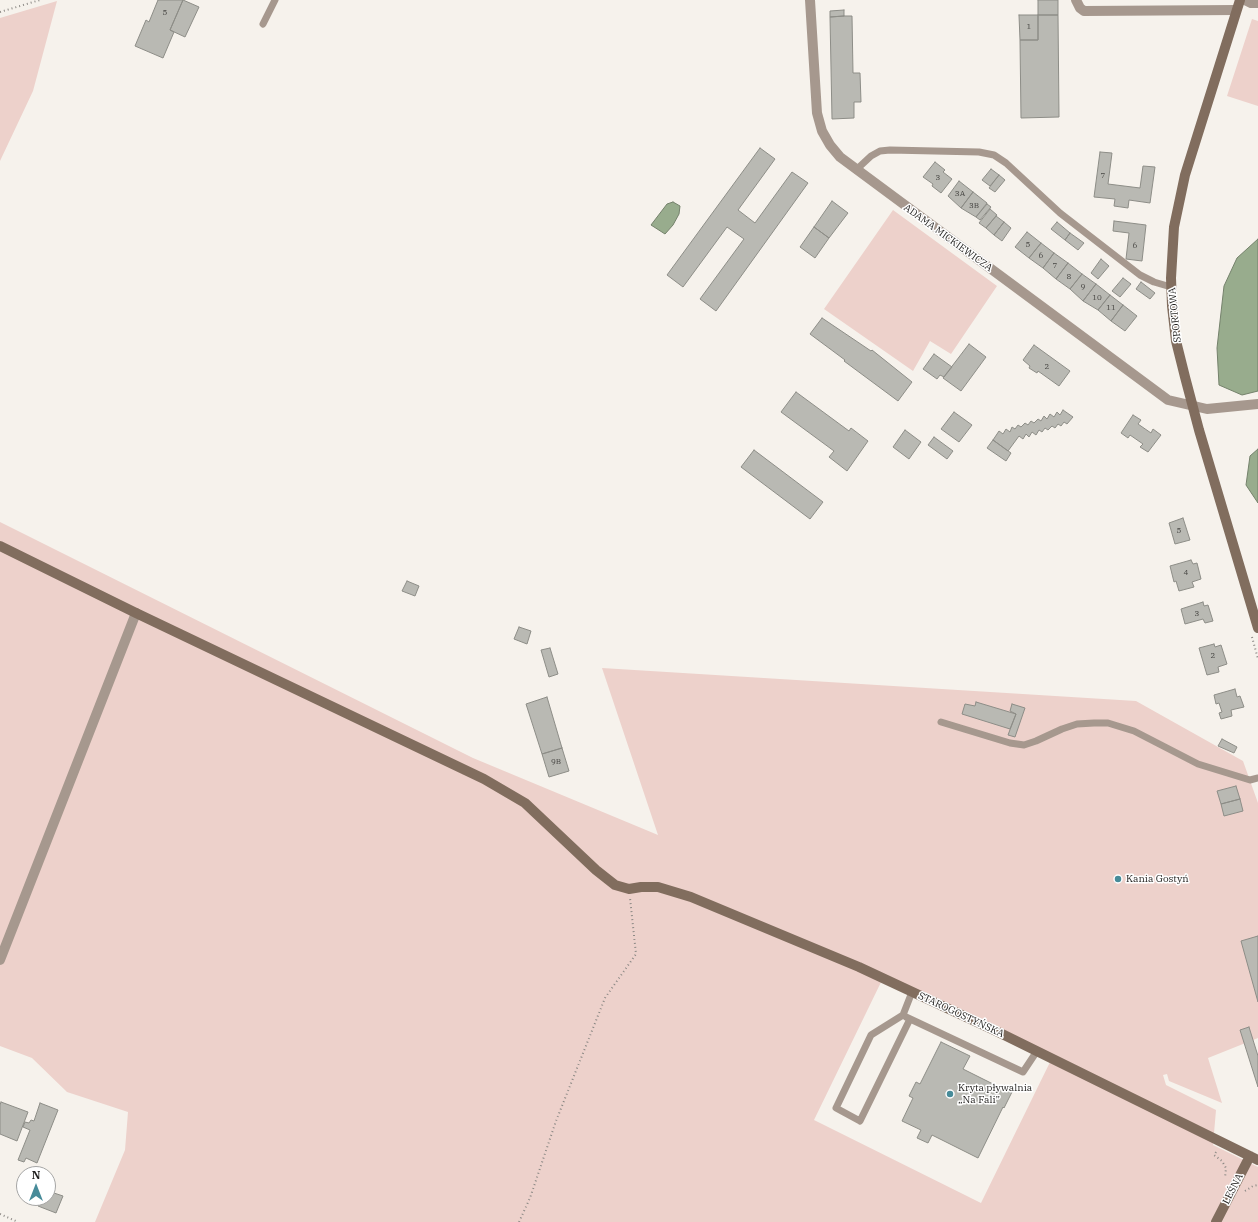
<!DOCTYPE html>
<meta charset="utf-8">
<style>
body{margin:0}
#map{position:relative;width:1258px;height:1222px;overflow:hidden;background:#f6f2ec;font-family:"IBM Plex Serif",serif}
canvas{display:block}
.north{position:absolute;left:16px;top:1166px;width:40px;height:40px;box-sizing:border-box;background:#fff;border:1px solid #a5a5a4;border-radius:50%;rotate:0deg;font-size:11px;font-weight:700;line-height:16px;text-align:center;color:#1f1e1c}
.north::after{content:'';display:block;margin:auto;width:14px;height:18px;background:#478b99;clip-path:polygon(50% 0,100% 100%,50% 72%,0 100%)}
</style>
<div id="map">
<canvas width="1258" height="1222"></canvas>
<div class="north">N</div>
</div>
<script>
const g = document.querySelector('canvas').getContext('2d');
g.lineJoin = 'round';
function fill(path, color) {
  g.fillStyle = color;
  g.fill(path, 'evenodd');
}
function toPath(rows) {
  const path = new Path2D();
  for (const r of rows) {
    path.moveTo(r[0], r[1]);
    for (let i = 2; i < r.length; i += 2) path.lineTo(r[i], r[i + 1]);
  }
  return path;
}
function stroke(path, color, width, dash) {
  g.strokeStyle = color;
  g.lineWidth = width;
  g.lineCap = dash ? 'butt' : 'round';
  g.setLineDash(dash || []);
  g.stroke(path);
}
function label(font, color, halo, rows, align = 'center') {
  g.font = font + ' "IBM Plex Serif",serif';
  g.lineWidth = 3;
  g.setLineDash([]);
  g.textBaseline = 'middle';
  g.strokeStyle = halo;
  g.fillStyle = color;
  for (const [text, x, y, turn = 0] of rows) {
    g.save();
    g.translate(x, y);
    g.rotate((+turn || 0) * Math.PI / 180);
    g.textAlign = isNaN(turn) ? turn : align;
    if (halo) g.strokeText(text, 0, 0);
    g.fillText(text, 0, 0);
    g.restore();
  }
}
fill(toPath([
 [57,1,33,91,0,161,0,18],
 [1252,19,1258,21,1258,106,1227,96],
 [893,210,997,286,951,354,930,341,913,371,824,309],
 [0,522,473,758,658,835,602,668,1136,701,1243,761,1258,803,1258,1038,1208,1058,1222,1103,1169,1081,1167,1074,1163,1075,1166,1085,1216,1110,1213,1145,1258,1167,1258,1222,95,1222,125,1150,128,1112,67,1092,32,1058,0,1046],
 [884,976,1053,1056,981,1203,814,1120]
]), '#edd1cb');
const water = toPath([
 [673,202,680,206,679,214,673,225,665,234,651,225,667,204,673,202],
 [1258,239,1258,391,1242,395,1219,385,1217,348,1224,286,1237,258,1258,239],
 [1258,449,1258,503,1246,485,1250,456,1258,449]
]);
fill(water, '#98ac8d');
stroke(water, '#74816b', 1);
const building = toPath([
 [158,0,183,0,170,30,174,32,163,58,135,46,146,20,149,22,158,0],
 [183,0,199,7,185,37,170,30,183,0],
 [1038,0,1058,0,1058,15,1038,15,1038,0],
 [844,10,844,16,830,17,830,11,844,10],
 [1019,15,1038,15,1038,40,1020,40,1019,15],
 [1038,15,1058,15,1059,117,1021,118,1020,40,1038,40,1038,15],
 [844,16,852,16,853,73,860,73,861,102,854,102,854,118,832,119,830,17,844,16],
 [760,148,775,159,738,210,755,223,792,172,808,183,716,311,700,299,744,239,727,227,683,287,667,275,760,148],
 [1100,152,1112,153,1108,184,1140,188,1143,166,1155,167,1150,203,1129,200,1128,208,1114,206,1115,199,1094,197,1100,152],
 [935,162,945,170,943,172,952,179,941,193,932,186,933,184,923,177,935,162],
 [991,169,999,175,990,186,982,180,991,169],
 [999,175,1005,180,995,192,989,188,999,175],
 [959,181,973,192,961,208,948,196,959,181],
 [973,192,987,203,976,217,961,208,973,192],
 [832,201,848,213,829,238,814,227,832,201],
 [987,204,991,207,980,220,976,217,987,204],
 [990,209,997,215,986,228,979,223,990,209],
 [996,216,1004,222,994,235,986,228,996,216],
 [1114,221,1146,225,1142,261,1126,259,1129,233,1113,231,1114,221],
 [1004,222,1011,228,1002,241,994,235,1004,222],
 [1057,222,1070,233,1065,240,1051,229,1057,222],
 [814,227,829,238,815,258,800,247,814,227],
 [1027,232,1041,243,1029,258,1015,247,1027,232],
 [1070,233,1084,243,1078,250,1065,240,1070,233],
 [1041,243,1054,253,1043,268,1029,258,1041,243],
 [1054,253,1068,263,1056,279,1043,268,1054,253],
 [1101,259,1109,266,1098,279,1091,273,1101,259],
 [1068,263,1082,274,1070,289,1056,279,1068,263],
 [1082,274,1096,284,1083,301,1070,289,1082,274],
 [1123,278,1131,284,1120,297,1112,291,1123,278],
 [1141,282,1155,293,1150,299,1136,289,1141,282],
 [1096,284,1110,295,1098,310,1083,301,1096,284],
 [1110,295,1123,305,1111,321,1098,310,1110,295],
 [1123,305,1137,316,1125,331,1111,321,1123,305],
 [822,318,871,351,872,350,912,382,898,401,844,361,845,360,810,334,822,318],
 [969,344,986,357,961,391,943,378,969,344],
 [1034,345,1070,371,1059,386,1038,371,1037,373,1029,368,1030,366,1023,360,1034,345],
 [934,354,952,367,944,377,940,375,937,379,923,369,934,354],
 [796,392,849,431,851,428,868,441,847,471,829,457,834,451,781,412,796,392],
 [1063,410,1073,417,1067,424,1064,422,1061,426,1058,424,1055,428,1052,426,1048,430,1045,428,1042,432,1039,430,1036,435,1032,432,1029,437,1026,434,1023,439,1019,436,1008,451,993,440,999,431,1003,434,1006,429,1010,432,1012,427,1015,429,1018,425,1021,427,1025,423,1028,425,1031,421,1034,423,1038,419,1041,421,1044,416,1047,419,1050,414,1054,417,1057,412,1060,415,1063,410],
 [954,412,972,425,959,442,941,429,954,412],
 [1133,415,1141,420,1138,424,1151,433,1153,429,1161,435,1148,452,1140,447,1143,444,1130,435,1128,438,1121,433,1133,415],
 [905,430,921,442,909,459,893,447,905,430],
 [934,437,953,451,947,459,928,445,934,437],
 [993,440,1011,453,1006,461,987,448,993,440],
 [754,450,823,502,810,519,741,467,754,450],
 [1183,518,1190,540,1175,544,1169,523,1183,518],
 [1191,560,1193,564,1197,563,1201,579,1192,582,1194,587,1179,591,1176,581,1174,582,1170,566,1191,560],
 [407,581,419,586,415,596,402,591,407,581],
 [1203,602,1204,606,1208,605,1213,621,1205,623,1203,619,1185,624,1181,609,1203,602],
 [519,627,531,631,527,644,514,639,519,627],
 [1214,644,1215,647,1221,645,1227,664,1218,667,1219,672,1207,675,1199,648,1214,644],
 [550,648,558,674,549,677,541,650,550,648],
 [1235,689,1237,697,1240,696,1244,707,1231,710,1232,716,1221,719,1219,713,1222,712,1219,703,1216,704,1214,695,1235,689],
 [547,697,562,748,542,754,526,704,547,697],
 [976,702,1016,714,1010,729,962,714,965,704,975,706,976,702],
 [1012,704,1025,708,1015,737,1008,735,1016,714,1010,711,1012,704],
 [1222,739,1237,747,1234,753,1218,746,1222,739],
 [562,748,569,771,549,777,542,754,562,748],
 [1236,786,1240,799,1221,804,1217,791,1236,786],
 [1240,799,1243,811,1224,816,1221,804,1240,799],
 [1258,936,1258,1002,1241,941,1258,936],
 [1249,1027,1258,1056,1258,1087,1240,1030,1249,1027],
 [941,1042,970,1056,963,1069,1003,1089,1004,1085,1013,1090,1004,1108,1003,1107,978,1158,932,1135,928,1143,917,1138,921,1130,902,1121,913,1098,909,1096,916,1082,920,1084,941,1042],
 [1,1102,28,1112,17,1141,0,1134,0,1105,1,1102],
 [40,1103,58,1110,37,1163,26,1158,24,1162,18,1160,30,1130,23,1127,25,1122,29,1123,31,1120,34,1121,40,1103],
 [48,1191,63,1196,56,1213,38,1206,41,1198,48,1198,48,1191]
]);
fill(building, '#b9b9b3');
stroke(building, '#8d8d87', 1);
stroke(toPath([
 [0,12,40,0],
 [1252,637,1258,659],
 [1216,1152,1214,1155,1222,1161,1226,1168,1225,1178],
 [1245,1191,1253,1186,1258,1185],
 [0,1214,18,1222],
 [519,1222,530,1198,556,1121,605,998,636,954,630,898]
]), '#8c8985', 2, [1, 3]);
stroke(toPath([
 [263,24,275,0],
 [856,170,871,156,880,151,890,150,979,152,994,155,1006,163,1060,213,1140,275,1154,282,1171,287],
 [941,722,1010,743,1024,745,1036,741,1062,729,1077,724,1094,723,1108,723,1134,731,1198,764,1250,780,1258,778],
 [906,1017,1023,1072,1037,1051],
 [910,1019,860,1121,836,1108,871,1035,903,1015,912,992]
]), '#a6988e', 7);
stroke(toPath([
 [810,0,817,113,822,131,830,145,840,157,1168,400,1207,409,1258,404],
 [1076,0,1080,8,1084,11,1236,10],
 [1245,0,1251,3,1258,3],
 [0,960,136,613]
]), '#a6988e', 10);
stroke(toPath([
 [1240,0,1185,175,1174,227,1171,278,1172,306,1176,341,1185,377,1199,430,1258,628],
 [0,546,136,613,484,779,525,803,596,870,615,885,629,889,641,887,658,887,691,897,859,967,996,1031,1258,1160],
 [1216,1222,1250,1156]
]), '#816d5e', 10);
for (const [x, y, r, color] of [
 [1118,879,4,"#478b99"],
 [950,1094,4,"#478b99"]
]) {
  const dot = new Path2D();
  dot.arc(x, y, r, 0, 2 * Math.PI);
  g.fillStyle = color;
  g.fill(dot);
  stroke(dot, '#fff', 1.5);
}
label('8px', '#464542', null, [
 ["5",165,13],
 ["1",1029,27],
 ["7",1103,176],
 ["3",938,178],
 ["3A",960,194],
 ["3B",974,206],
 ["5",1028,245],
 ["6",1135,246],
 ["6",1041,256],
 ["7",1055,266],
 ["8",1069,277],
 ["9",1083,287],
 ["10",1097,298],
 ["11",1111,308],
 ["2",1047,367],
 ["5",1179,531],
 ["4",1186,573],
 ["3",1197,614],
 ["2",1213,656],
 ["9B",556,762]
]);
label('10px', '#1f1e1c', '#fff', [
 ["ADAMA MICKIEWICZA",948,238,36],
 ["SPORTOWA",1175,315,-96],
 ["STAROGOSTYŃSKA",961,1015,25],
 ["LEŚNA",1233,1189,-63]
]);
label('10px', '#1f1e1c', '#fff', [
 ["Kania Gostyń",1126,879],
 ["Kryta pływalnia",958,1088],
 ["„Na Fali”",958,1100]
], 'left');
</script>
